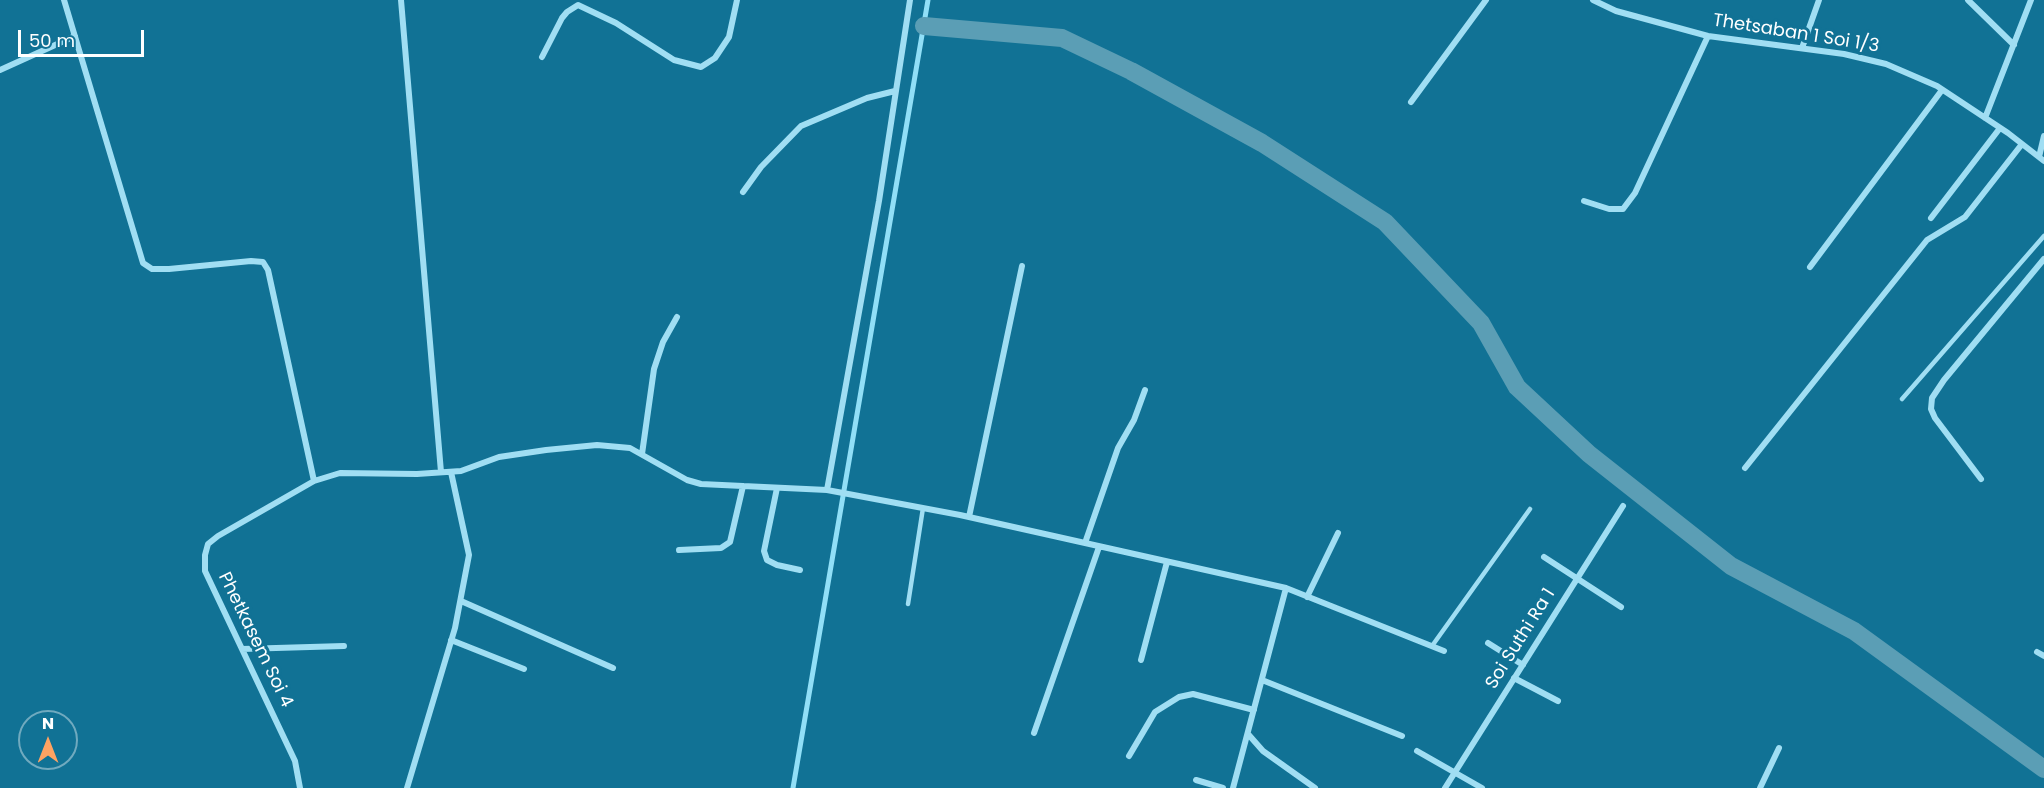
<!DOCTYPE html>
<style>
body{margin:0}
#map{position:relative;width:2044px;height:788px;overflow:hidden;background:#117295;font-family:Poppins,sans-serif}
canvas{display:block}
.north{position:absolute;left:18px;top:710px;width:60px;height:60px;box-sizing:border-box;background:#117295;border:2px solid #70aabf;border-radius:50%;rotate:0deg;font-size:16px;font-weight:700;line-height:24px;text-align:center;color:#fff}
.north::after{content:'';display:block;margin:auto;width:21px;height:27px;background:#ffa362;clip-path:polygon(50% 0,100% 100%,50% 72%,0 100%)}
.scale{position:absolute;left:18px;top:30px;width:126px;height:27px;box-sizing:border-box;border:3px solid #fff;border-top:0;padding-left:8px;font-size:18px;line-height:21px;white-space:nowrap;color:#fff;-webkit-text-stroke:4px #117295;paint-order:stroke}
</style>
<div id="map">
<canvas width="2044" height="788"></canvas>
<div class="north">N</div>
<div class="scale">50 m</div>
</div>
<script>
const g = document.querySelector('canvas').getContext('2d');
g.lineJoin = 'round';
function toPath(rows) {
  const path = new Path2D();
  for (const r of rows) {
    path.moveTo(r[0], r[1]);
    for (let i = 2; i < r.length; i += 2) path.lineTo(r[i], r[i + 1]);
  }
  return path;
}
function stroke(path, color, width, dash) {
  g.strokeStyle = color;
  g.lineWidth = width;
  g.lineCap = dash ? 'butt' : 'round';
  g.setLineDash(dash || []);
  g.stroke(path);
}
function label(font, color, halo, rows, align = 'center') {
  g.font = font + ' Poppins,sans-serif';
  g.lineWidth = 6;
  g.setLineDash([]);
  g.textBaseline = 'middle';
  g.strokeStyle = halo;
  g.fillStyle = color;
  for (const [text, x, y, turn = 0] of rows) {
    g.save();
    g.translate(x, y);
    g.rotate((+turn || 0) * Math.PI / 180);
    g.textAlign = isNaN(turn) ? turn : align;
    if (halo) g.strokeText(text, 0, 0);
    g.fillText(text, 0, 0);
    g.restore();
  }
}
stroke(toPath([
 [793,788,928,0]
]), '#91dff7', 5);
stroke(toPath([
 [924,26,1062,38,1131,71,1262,143,1385,222,1481,323,1517,387,1589,454,1731,566,1854,631,2044,769]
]), '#5b9eb5', 18);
stroke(toPath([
 [1902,399,2044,236],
 [908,604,923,508],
 [1432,646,1530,509]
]), '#a0def3', 4.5);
stroke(toPath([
 [64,0,143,263,152,269,169,269,251,261,263,262,268,270,314,481],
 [401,0,441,472],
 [1593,0,1616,11,1708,36,1844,54,1886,64,1937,86,2008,133,2044,161],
 [1968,0,2014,45],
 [1802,48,1819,0],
 [542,57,562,18,567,12,578,5,616,23,674,60,701,67,715,58,729,37,737,0],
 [0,70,75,36],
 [1411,102,1486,0],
 [1985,118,2031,0],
 [2039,157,2044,136],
 [743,192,761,167,801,126,867,98,895,91],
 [1584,201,1609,209,1623,209,1635,193,1708,36],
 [1931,218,2000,128],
 [1810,267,1942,90],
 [642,454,654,369,663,342,677,317],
 [1745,468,1927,240,1965,217,2022,144],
 [1981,479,1935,418,1931,409,1932,398,1944,380,2044,259],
 [777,488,764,551,767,560,777,565,800,570],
 [827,490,879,201,910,0],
 [969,517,1022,266],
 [1085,543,1118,448,1134,420,1145,390],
 [679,550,721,548,730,542,743,486],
 [1544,557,1621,607],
 [1307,597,1338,533],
 [461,601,613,668],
 [451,640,524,669],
 [1488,643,1523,665],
 [242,649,344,646],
 [2037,652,2044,656],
 [1141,660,1167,562],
 [1514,678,1558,701],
 [1262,680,1402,736],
 [1034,733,1099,547],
 [1248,734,1263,751,1315,788],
 [1417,751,1482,788],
 [1129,756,1155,712,1179,697,1193,694,1254,710],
 [1196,780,1223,788],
 [300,788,295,761,205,571,205,555,208,544,218,536,314,481,340,473,417,474,461,471,499,457,546,450,597,445,630,448,687,480,701,484,827,490,960,515,1286,588,1444,651],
 [407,788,455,628,469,555,451,472],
 [1233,788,1286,588],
 [1445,788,1623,506],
 [1760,788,1779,748]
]), '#a0def3', 6);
label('18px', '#fff', '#117295', [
 ["Thetsaban 1 Soi 1/3",1796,34,9],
 ["Soi Suthi Ra 1",1521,639,-58],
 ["Phetkasem Soi 4",255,640,64]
]);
</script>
